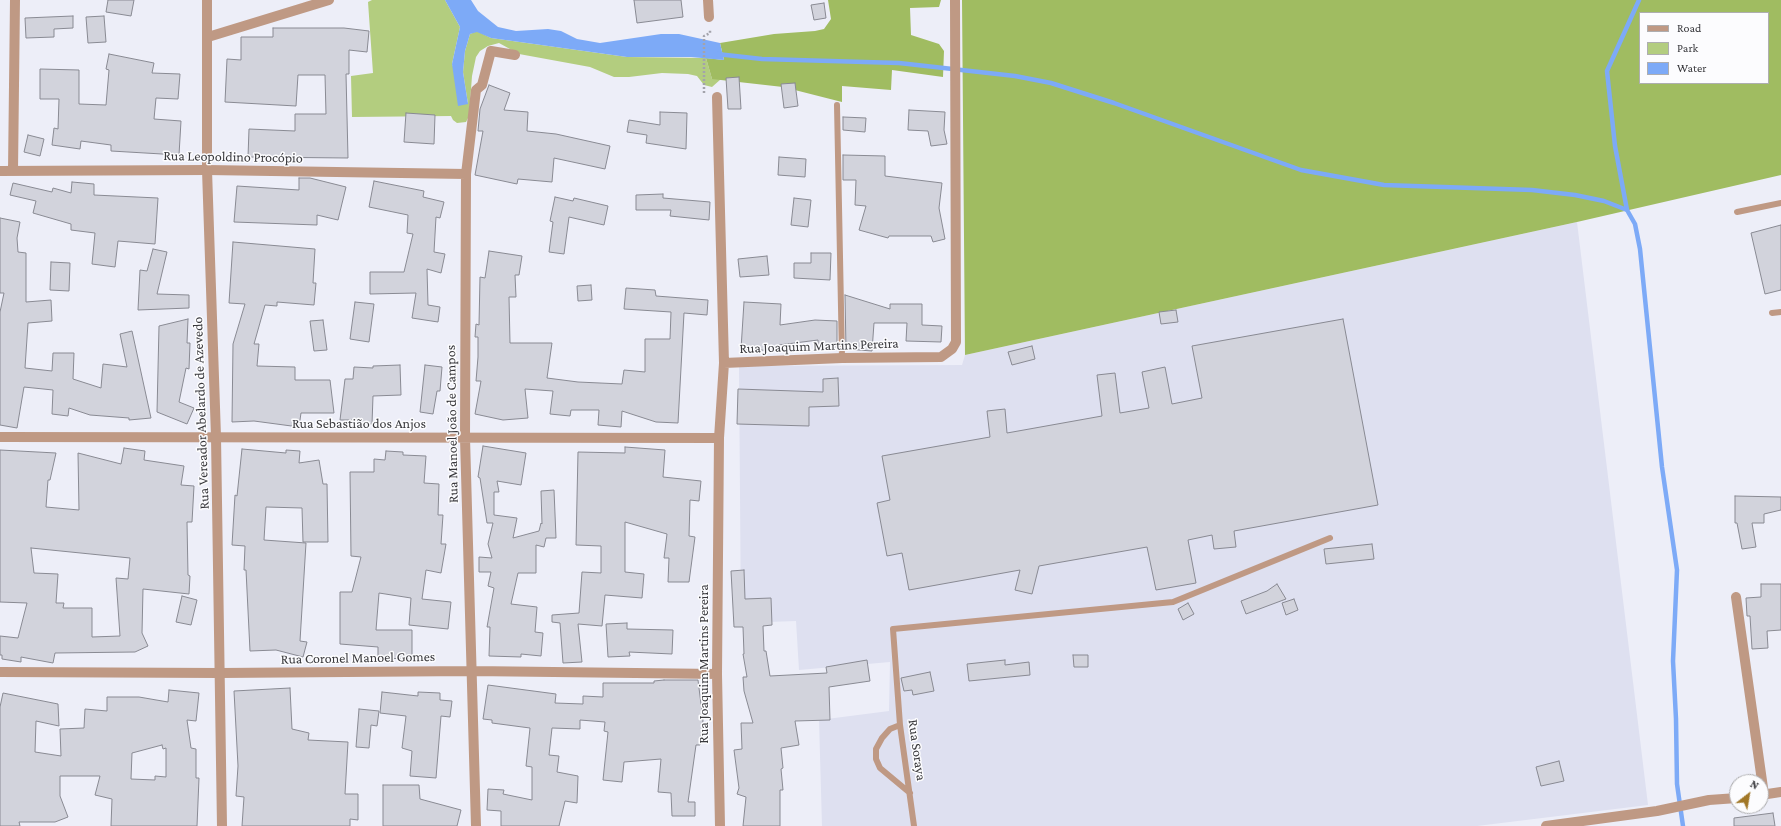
<!DOCTYPE html>
<meta charset="utf-8">
<style>
body{margin:0}
#map{position:relative;width:1781px;height:826px;overflow:hidden;background:#edeef8;font-family:"Crimson Pro",serif}
canvas{display:block}
.legend{position:absolute;left:1639px;top:12px;width:130px;height:72px;box-sizing:border-box;background:#fcfcfe;border:1px solid #aeaeb0;margin:0;padding:5px 7px;list-style:none;font-size:12px;color:#38383c}
.legend li{display:flex;align-items:center;gap:8px;height:20px}
.legend b{width:20px;border:1px solid #aeaeb0}
.north{position:absolute;left:1729px;top:774px;width:40px;height:40px;box-sizing:border-box;background:#fcfcfe;border:1px solid #aeaeb0;border-radius:50%;rotate:31deg;font-size:11px;font-weight:700;line-height:16px;text-align:center;color:#38383c}
.north::after{content:'';display:block;margin:auto;width:14px;height:18px;background:#a17727;clip-path:polygon(50% 0,100% 100%,50% 72%,0 100%)}
</style>
<div id="map">
<canvas width="1781" height="826"></canvas>
<ul class="legend">
<li><b style="height:5px;background:#bf9984"></b>Road</li>
<li><b style="height:11px;background:#b3cd7f"></b>Park</li>
<li><b style="height:11px;background:#7daaf7"></b>Water</li>
</ul>
<div class="north">N</div>
</div>
<script>
const g = document.querySelector('canvas').getContext('2d');
g.lineJoin = 'round';
function fill(path, color) {
  g.fillStyle = color;
  g.fill(path, 'evenodd');
}
function toPath(rows) {
  const path = new Path2D();
  for (const r of rows) {
    path.moveTo(r[0], r[1]);
    for (let i = 2; i < r.length; i += 2) path.lineTo(r[i], r[i + 1]);
  }
  return path;
}
function stroke(path, color, width, dash) {
  g.strokeStyle = color;
  g.lineWidth = width;
  g.lineCap = dash ? 'butt' : 'round';
  g.setLineDash(dash || []);
  g.stroke(path);
}
function label(font, color, halo, rows, align = 'center') {
  g.font = font + ' "Crimson Pro",serif';
  g.lineWidth = 3;
  g.setLineDash([]);
  g.textBaseline = 'middle';
  g.strokeStyle = halo;
  g.fillStyle = color;
  for (const [text, x, y, turn = 0] of rows) {
    g.save();
    g.translate(x, y);
    g.rotate((+turn || 0) * Math.PI / 180);
    g.textAlign = isNaN(turn) ? turn : align;
    if (halo) g.strokeText(text, 0, 0);
    g.fillText(text, 0, 0);
    g.restore();
  }
}
fill(toPath([
 [1577,222,1648,805,1477,826,822,826,819,720,889,711,890,662,799,670,796,621,741,623,739,366,962,365,965,355]
]), '#dee0f0');
fill(toPath([
 [372,0,445,0,460,27,452,64,468,104,463,72,465,51,470,34,477,31,491,38,627,57,706,58,712,79,721,79,712,87,704,85,697,76,688,74,662,73,629,77,614,77,590,67,519,54,499,43,488,46,480,51,476,57,472,76,469,116,466,122,457,123,453,120,451,116,352,117,351,76,373,73,368,2]
]), '#b3cd7f');
fill(toPath([
 [828,0,941,0,939,7,910,8,911,35,939,44,944,51,943,77,892,70,891,90,842,86,842,102,783,87,712,79,706,58,724,60,720,43,774,34,815,31,824,29,831,19],
 [962,0,1781,0,1781,175,1577,222,965,355],
 [1640,13,1768,13,1768,83,1640,83]
]), '#a0bc61');
fill(toPath([
 [445,0,471,0,478,11,498,27,516,31,548,29,561,31,577,39,600,43,661,34,679,34,720,43,724,60,691,57,627,57,491,38,477,32,470,34,465,51,463,72,468,104,458,106,452,64,460,27]
]), '#7daaf7');
stroke(toPath([
 [717,54,762,59,899,63,1015,76,1051,83,1114,103,1301,170,1384,185,1532,190,1575,195,1604,201,1627,210,1635,224,1640,249,1662,467,1677,570,1673,661,1676,719,1677,784,1683,826],
 [1627,210,1615,146,1607,71,1639,0]
]), '#7daaf7', 4.5);
const building = toPath([
 [108,0,134,0,131,16,106,12,108,0],
 [634,0,681,0,683,17,637,23,634,0],
 [824,3,826,18,814,20,811,5,824,3],
 [73,16,73,28,54,29,54,37,26,38,25,18,73,16],
 [104,16,106,42,88,43,86,17,104,16],
 [273,28,344,28,369,31,367,52,349,50,349,74,346,74,348,158,248,157,249,129,295,131,295,114,326,114,325,75,298,75,296,106,225,102,227,59,241,60,241,37,273,37,273,28],
 [109,54,154,63,152,73,180,74,178,99,156,98,154,119,181,121,179,155,111,151,111,145,81,141,80,149,52,145,54,128,58,129,59,99,40,99,40,69,79,70,79,104,106,105,109,70,106,69,109,54],
 [739,77,741,109,728,109,726,78,739,77],
 [795,83,798,106,784,108,781,84,795,83],
 [489,85,510,93,504,110,528,112,527,131,556,134,610,146,605,169,554,158,552,182,518,179,517,184,475,175,483,131,478,131,480,109,489,85],
 [909,110,945,112,944,130,947,144,931,146,928,131,908,130,909,110],
 [660,112,687,113,686,149,646,143,647,135,627,132,629,120,660,125,660,112],
 [406,113,435,115,434,144,404,142,406,113],
 [843,117,866,118,865,132,843,130,843,117],
 [28,135,44,139,40,156,24,152,28,135],
 [843,155,885,156,885,176,942,183,939,208,945,239,933,242,931,236,889,236,888,238,859,230,866,206,855,205,856,180,843,180,843,155],
 [779,157,806,159,805,177,778,175,779,157],
 [299,178,310,178,346,187,338,220,317,215,317,225,234,222,237,186,299,190,299,178],
 [374,181,424,191,423,197,444,202,440,218,436,217,434,252,445,254,441,273,427,269,428,305,440,307,438,322,412,318,416,293,370,294,370,272,404,272,413,234,407,233,408,215,369,207,374,181],
 [72,182,94,184,94,195,158,198,155,244,118,241,115,267,92,264,95,233,71,230,71,224,33,213,36,201,10,195,13,183,52,192,53,188,71,193,72,182],
 [663,194,663,198,710,202,709,220,670,216,671,210,636,210,636,195,663,194],
 [555,197,573,201,574,198,608,206,604,225,569,217,564,254,549,252,553,222,550,221,555,197],
 [794,198,811,200,808,227,791,225,794,198],
 [0,218,20,222,17,238,18,252,26,253,26,302,51,300,52,321,28,323,25,368,52,371,53,353,74,353,73,379,101,388,103,364,127,367,120,334,132,331,151,418,129,420,129,418,90,415,69,408,68,416,52,414,53,390,24,387,17,428,0,425,0,312,4,293,0,293,0,218],
 [1781,225,1781,290,1765,294,1751,233,1781,225],
 [233,242,315,249,313,283,316,283,314,305,277,302,277,306,265,305,254,344,259,344,257,366,295,367,295,380,330,380,334,413,301,413,299,427,254,421,232,422,233,344,245,304,229,303,233,242],
 [153,249,167,252,157,294,189,295,189,308,138,310,140,270,147,271,153,249],
 [489,251,522,256,519,275,515,275,516,297,509,297,510,343,552,343,547,378,578,382,622,384,624,370,645,372,645,339,670,339,671,312,624,309,626,288,655,290,656,296,708,300,707,315,684,313,678,423,656,422,622,411,621,427,598,425,599,410,571,410,570,416,550,414,553,391,525,389,528,418,503,420,475,414,481,381,476,381,478,357,478,337,475,337,476,324,479,325,480,277,485,278,489,251],
 [811,253,831,253,830,280,794,278,794,263,811,263,811,253],
 [767,256,769,275,740,277,738,259,767,256],
 [51,262,70,263,69,291,50,290,51,262],
 [591,285,592,300,578,301,577,286,591,285],
 [845,295,890,309,890,304,922,304,922,325,942,326,941,342,906,341,907,323,874,323,872,351,846,349,845,295],
 [355,302,374,304,369,342,350,339,355,302],
 [744,302,781,304,780,325,815,320,837,321,837,347,818,346,818,340,779,345,779,351,741,349,744,302],
 [1176,310,1178,322,1161,324,1159,312,1176,310],
 [188,319,187,343,190,343,189,369,186,368,179,402,194,408,187,424,157,412,159,326,188,319],
 [1343,319,1378,505,1234,531,1236,547,1214,549,1212,535,1188,540,1196,583,1156,590,1147,547,1039,566,1032,594,1015,590,1020,570,909,590,902,553,887,556,877,503,890,500,882,456,990,437,987,411,1005,409,1007,433,1102,416,1097,375,1115,373,1120,413,1149,408,1142,372,1165,367,1172,404,1202,398,1192,346,1343,319],
 [323,320,327,350,314,351,310,321,323,320],
 [1032,346,1035,359,1012,365,1008,352,1032,346],
 [400,365,401,395,373,396,372,424,352,423,352,420,340,420,345,379,353,379,354,367,373,368,373,366,400,365],
 [425,365,442,367,440,391,437,391,433,414,420,412,425,365],
 [838,378,839,406,809,407,809,426,737,424,738,389,823,392,823,379,838,378],
 [483,446,526,453,521,485,497,481,499,492,494,492,494,515,517,518,513,538,539,531,541,523,542,524,541,491,554,490,556,538,546,538,544,547,536,545,536,573,518,573,511,604,537,607,535,632,543,633,541,656,521,654,521,657,489,656,490,627,487,627,494,588,488,586,491,572,479,572,479,557,492,558,488,544,493,523,487,523,480,478,478,477,483,446],
 [625,447,665,450,663,477,701,481,699,501,690,500,689,536,695,537,689,582,668,582,669,558,664,558,667,534,625,522,625,572,644,574,642,598,605,595,602,626,578,624,582,662,563,663,560,623,552,622,552,615,579,613,582,572,601,573,601,546,576,545,578,452,625,453,625,447],
 [124,448,145,451,144,460,184,466,181,485,194,486,192,522,187,522,188,575,190,576,189,594,143,589,142,633,148,646,135,652,55,653,53,663,21,657,21,662,2,659,2,655,0,655,0,636,18,638,27,603,0,602,0,450,56,453,50,480,48,480,46,507,79,510,78,453,121,464,124,448],
 [31,548,130,558,128,579,116,578,120,636,92,637,92,608,63,608,64,603,56,603,58,574,34,573,31,548],
 [242,449,286,453,286,450,300,451,299,463,319,460,323,484,327,484,328,542,303,542,302,508,266,507,264,540,306,543,300,641,307,642,303,657,276,650,250,651,246,570,244,570,245,546,232,545,235,495,237,496,242,449],
 [386,451,403,452,403,455,426,456,424,483,439,484,438,515,443,515,441,544,446,544,441,573,426,570,422,599,451,602,448,629,409,625,411,598,379,593,376,630,412,630,412,659,378,658,378,647,340,644,340,592,352,592,361,557,351,556,350,472,374,472,374,459,385,460,386,451],
 [1735,496,1781,497,1781,510,1764,514,1764,523,1752,523,1756,547,1742,549,1737,523,1735,523,1735,496],
 [1372,544,1374,559,1326,564,1324,549,1372,544],
 [744,570,745,599,771,598,772,625,763,626,764,651,766,651,770,676,827,673,826,667,867,660,870,681,829,687,830,720,795,721,799,745,781,748,783,768,781,769,783,790,780,790,780,826,743,826,746,797,737,794,739,788,734,750,742,749,741,723,753,723,744,691,743,677,747,677,743,654,744,654,743,627,734,627,731,571,744,570],
 [1277,584,1286,599,1246,614,1241,601,1267,591,1277,584],
 [1761,584,1781,584,1781,630,1767,631,1768,648,1752,649,1750,616,1747,616,1746,598,1761,597,1761,584],
 [182,596,197,600,191,625,176,622,182,596],
 [1294,599,1298,610,1286,615,1282,603,1294,599],
 [1188,603,1194,614,1183,620,1178,609,1188,603],
 [627,623,627,629,673,630,672,654,629,652,630,656,608,657,606,624,627,623],
 [1073,655,1088,655,1088,667,1074,667,1073,655],
 [1005,660,1005,665,1029,662,1030,675,969,681,967,664,1005,660],
 [930,672,934,691,913,695,912,690,904,691,901,678,930,672],
 [664,680,698,680,703,720,700,745,696,745,688,802,695,802,695,816,672,816,671,793,658,792,661,759,624,762,622,782,603,780,608,732,604,731,605,722,580,720,580,729,552,728,549,755,559,756,557,772,578,776,577,803,565,801,559,826,501,826,501,811,487,810,488,789,504,790,503,794,532,800,532,767,526,766,530,728,492,723,492,720,483,719,488,685,556,694,555,703,583,704,583,696,603,697,603,683,654,683,654,681,664,680],
 [290,688,292,729,309,733,308,740,348,742,345,794,358,794,358,820,350,819,350,826,242,826,244,797,236,796,238,766,234,691,290,688],
 [169,690,199,693,196,721,187,720,191,748,196,749,196,778,199,778,197,826,111,826,112,799,95,795,100,776,60,776,60,796,68,817,55,822,19,822,20,826,0,826,0,707,3,693,58,704,59,726,36,721,35,752,61,756,60,729,84,728,85,709,107,711,107,697,139,697,168,702,169,690],
 [162,745,163,749,166,748,166,777,155,776,155,780,131,779,132,753,162,745],
 [382,692,418,696,418,692,440,693,440,700,452,701,450,717,441,716,436,778,410,776,412,751,402,748,406,716,380,713,382,692],
 [359,709,379,711,377,726,371,725,369,748,356,747,359,709],
 [1559,761,1564,781,1541,786,1536,767,1559,761],
 [383,785,419,785,420,799,461,810,457,826,383,826,383,785],
 [1773,813,1775,826,1734,826,1734,818,1773,813]
]);
fill(building, '#d2d3dc');
stroke(building, '#898a93', 1);
stroke(toPath([
 [704,93,704,36,710,33,710,29]
]), '#a3a3ab', 2.5, [2, 2]);
stroke(toPath([
 [837,105,842,358],
 [1737,212,1781,203],
 [1772,313,1781,312],
 [900,725,890,729,882,738,876,749,876,759,880,768,910,793],
 [914,826,900,725,893,629,1173,602,1330,538]
]), '#bf9984', 6);
stroke(toPath([
 [708,0,709,17],
 [717,97,724,363],
 [0,171,207,170,466,174],
 [13,171,15,0],
 [0,437,719,438],
 [1736,597,1764,795],
 [220,673,472,671,717,674],
 [476,826,465,438,466,174,476,90,482,85,491,51,515,55],
 [720,826,717,674,719,438,724,363,842,358,941,357,952,349,956,342,955,0]
]), '#bf9984', 10);
stroke(toPath([
 [207,0,207,170,216,437,222,826],
 [208,37,329,0],
 [0,672,220,673],
 [1761,795,1781,792],
 [1546,826,1657,811,1709,800,1737,798]
]), '#bf9984', 10);
label('14px', '#38383c', '#fcfcfe', [
 ["Rua Leopoldino Procópio",233,157,1],
 ["Rua Joaquim Martins Pereira",819,346,-2],
 ["Rua Vereador Abelardo de Azevedo",201,413,-92],
 ["Rua Sebastião dos Anjos",359,424],
 ["Rua Manoel João de Campos",452,424,-91],
 ["Rua Coronel Manoel Gomes",358,658,-1],
 ["Rua Joaquim Martins Pereira",704,664,-90],
 ["Rua Soraya",917,750,82]
]);
</script>
